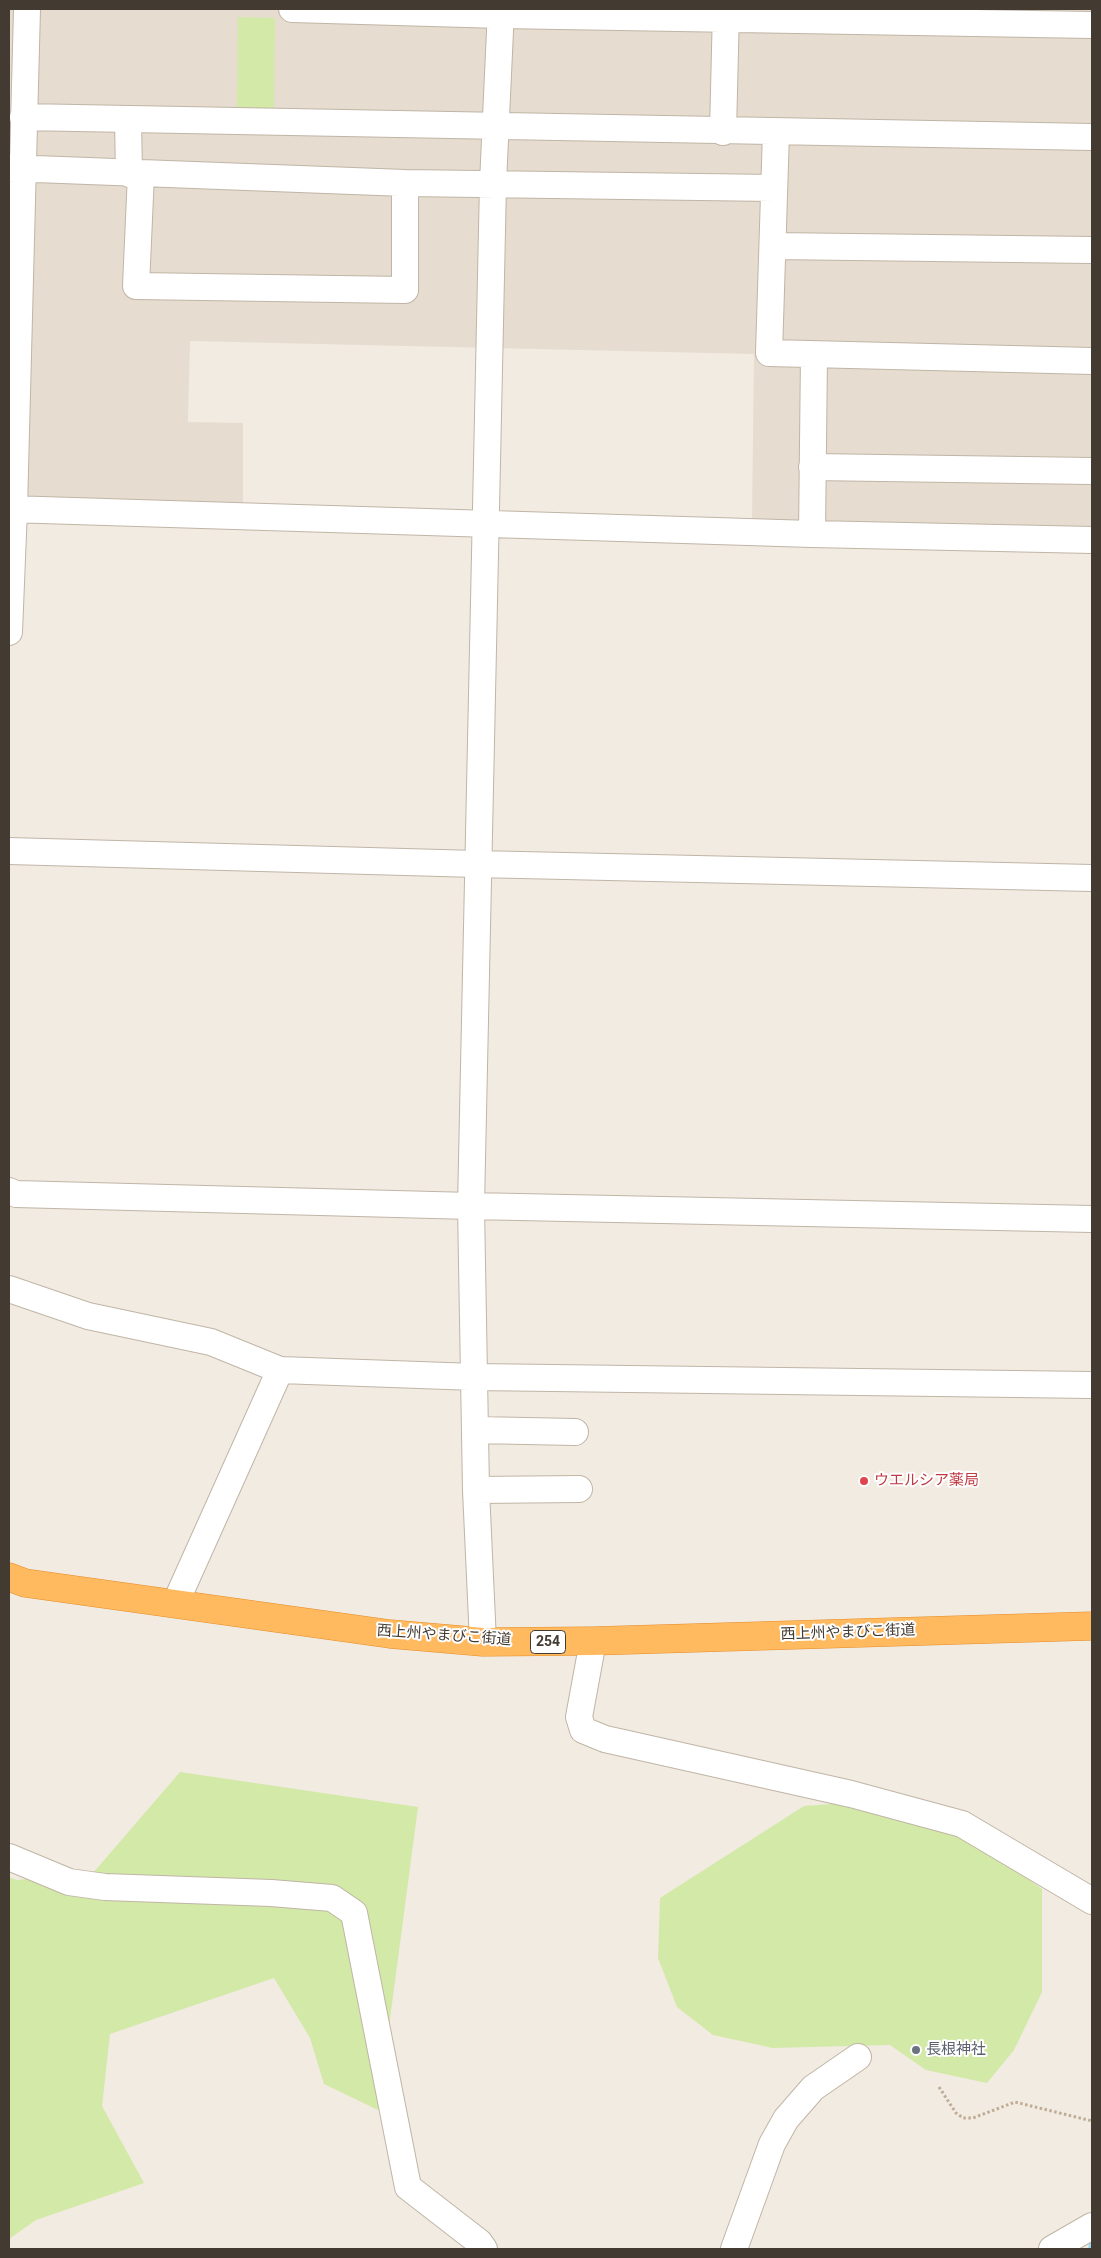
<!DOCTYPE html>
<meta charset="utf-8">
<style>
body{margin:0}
#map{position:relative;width:1101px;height:2258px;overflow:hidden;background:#f2ebe1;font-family:Roboto,sans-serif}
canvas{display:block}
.frame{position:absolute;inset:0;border:10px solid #433b32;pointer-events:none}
</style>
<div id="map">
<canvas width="1101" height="2258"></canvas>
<div class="frame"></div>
</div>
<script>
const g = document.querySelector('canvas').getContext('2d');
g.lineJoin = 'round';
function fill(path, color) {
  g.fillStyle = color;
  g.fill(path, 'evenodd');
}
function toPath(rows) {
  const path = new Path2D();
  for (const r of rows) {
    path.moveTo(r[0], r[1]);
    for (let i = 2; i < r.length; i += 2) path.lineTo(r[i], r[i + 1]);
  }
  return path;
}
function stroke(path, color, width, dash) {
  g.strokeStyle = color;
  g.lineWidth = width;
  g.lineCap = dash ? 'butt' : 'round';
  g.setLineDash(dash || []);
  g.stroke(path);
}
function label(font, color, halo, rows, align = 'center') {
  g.font = font + ' Roboto,"Noto Sans JP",sans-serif';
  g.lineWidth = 4;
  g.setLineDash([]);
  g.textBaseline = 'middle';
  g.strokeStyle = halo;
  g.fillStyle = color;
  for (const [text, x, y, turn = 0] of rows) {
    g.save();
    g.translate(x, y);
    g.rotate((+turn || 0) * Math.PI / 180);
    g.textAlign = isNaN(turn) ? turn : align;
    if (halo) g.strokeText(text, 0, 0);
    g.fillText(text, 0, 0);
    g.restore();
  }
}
fill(toPath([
 [9,9,1092,9,1092,532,752,520,754,354,190,341,188,422,243,423,243,507,9,501]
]), '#e6dccf');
fill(toPath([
 [238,17,275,18,274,115,237,114],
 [180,1772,418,1807,378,2110,324,2084,310,2038,274,1978,110,2034,102,2106,144,2183,36,2220,9,2239,9,1877,17,1880,93,1873],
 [860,1802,946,1821,1042,1889,1042,1992,1014,2050,987,2083,926,2070,890,2045,773,2048,713,2035,677,2007,658,1958,660,1898,804,1806]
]), '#d2e9a7');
stroke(toPath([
 [1091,2249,1092,2244]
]), '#98d8f4', 6);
const minor = toPath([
 [292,9,501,15,1092,25],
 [23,117,1092,137],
 [128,119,129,174],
 [723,132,726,9],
 [776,132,769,353,1092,361],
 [9,168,405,183,774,188],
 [141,174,136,286,405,290,405,183],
 [773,246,1092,250],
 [812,467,1092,471],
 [9,509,812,534,1092,540],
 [812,534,814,355],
 [9,632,14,509,27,9],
 [9,851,477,864,1092,878],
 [9,1191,16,1194,471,1206,1092,1219],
 [9,1289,88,1316,211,1342,280,1370,475,1377,1092,1385],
 [476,1430,575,1432],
 [476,1490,579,1489],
 [175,1604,280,1370],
 [593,1641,579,1717,583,1730,605,1739,851,1794,962,1824,1092,1901],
 [483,1642,476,1490,471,1206,493,183,501,9],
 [9,1857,69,1882,105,1887,271,1893,332,1898,354,1913,408,2187,479,2242,484,2249],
 [734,2249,772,2144,786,2119,813,2088,858,2057],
 [1052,2249,1092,2226]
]);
const highway = toPath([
 [9,1577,25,1583,390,1634,483,1642,593,1641,1092,1626]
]);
stroke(minor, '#c0b5a6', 28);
stroke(highway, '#e68c27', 29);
stroke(toPath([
 [939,2087,956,2113,963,2118,973,2118,1015,2102,1092,2121]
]), '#c0ac94', 3, [2.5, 2.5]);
stroke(minor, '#fff', 26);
stroke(highway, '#ffb95f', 28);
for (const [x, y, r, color] of [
 [864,1481,5,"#e0444e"],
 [916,2050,5,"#6b7280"]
]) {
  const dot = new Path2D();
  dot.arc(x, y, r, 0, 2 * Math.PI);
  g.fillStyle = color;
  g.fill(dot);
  stroke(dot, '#fff', 2);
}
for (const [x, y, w] of [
 [548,1642,35]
]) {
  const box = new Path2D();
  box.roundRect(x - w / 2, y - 11.5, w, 23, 4);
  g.fillStyle = '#fff';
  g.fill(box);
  stroke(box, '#433b32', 1);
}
label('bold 14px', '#433b32', null, [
 ["254",548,1642]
]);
label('15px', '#be3a42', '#fff', [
 ["ウエルシア薬局",874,1481]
], 'left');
label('15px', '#433b32', '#fff', [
 ["西上州やまびこ街道",848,1633,-2],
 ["西上州やまびこ街道",444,1636,4]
]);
label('15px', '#5b616d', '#fff', [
 ["長根神社",926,2050]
], 'left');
</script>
